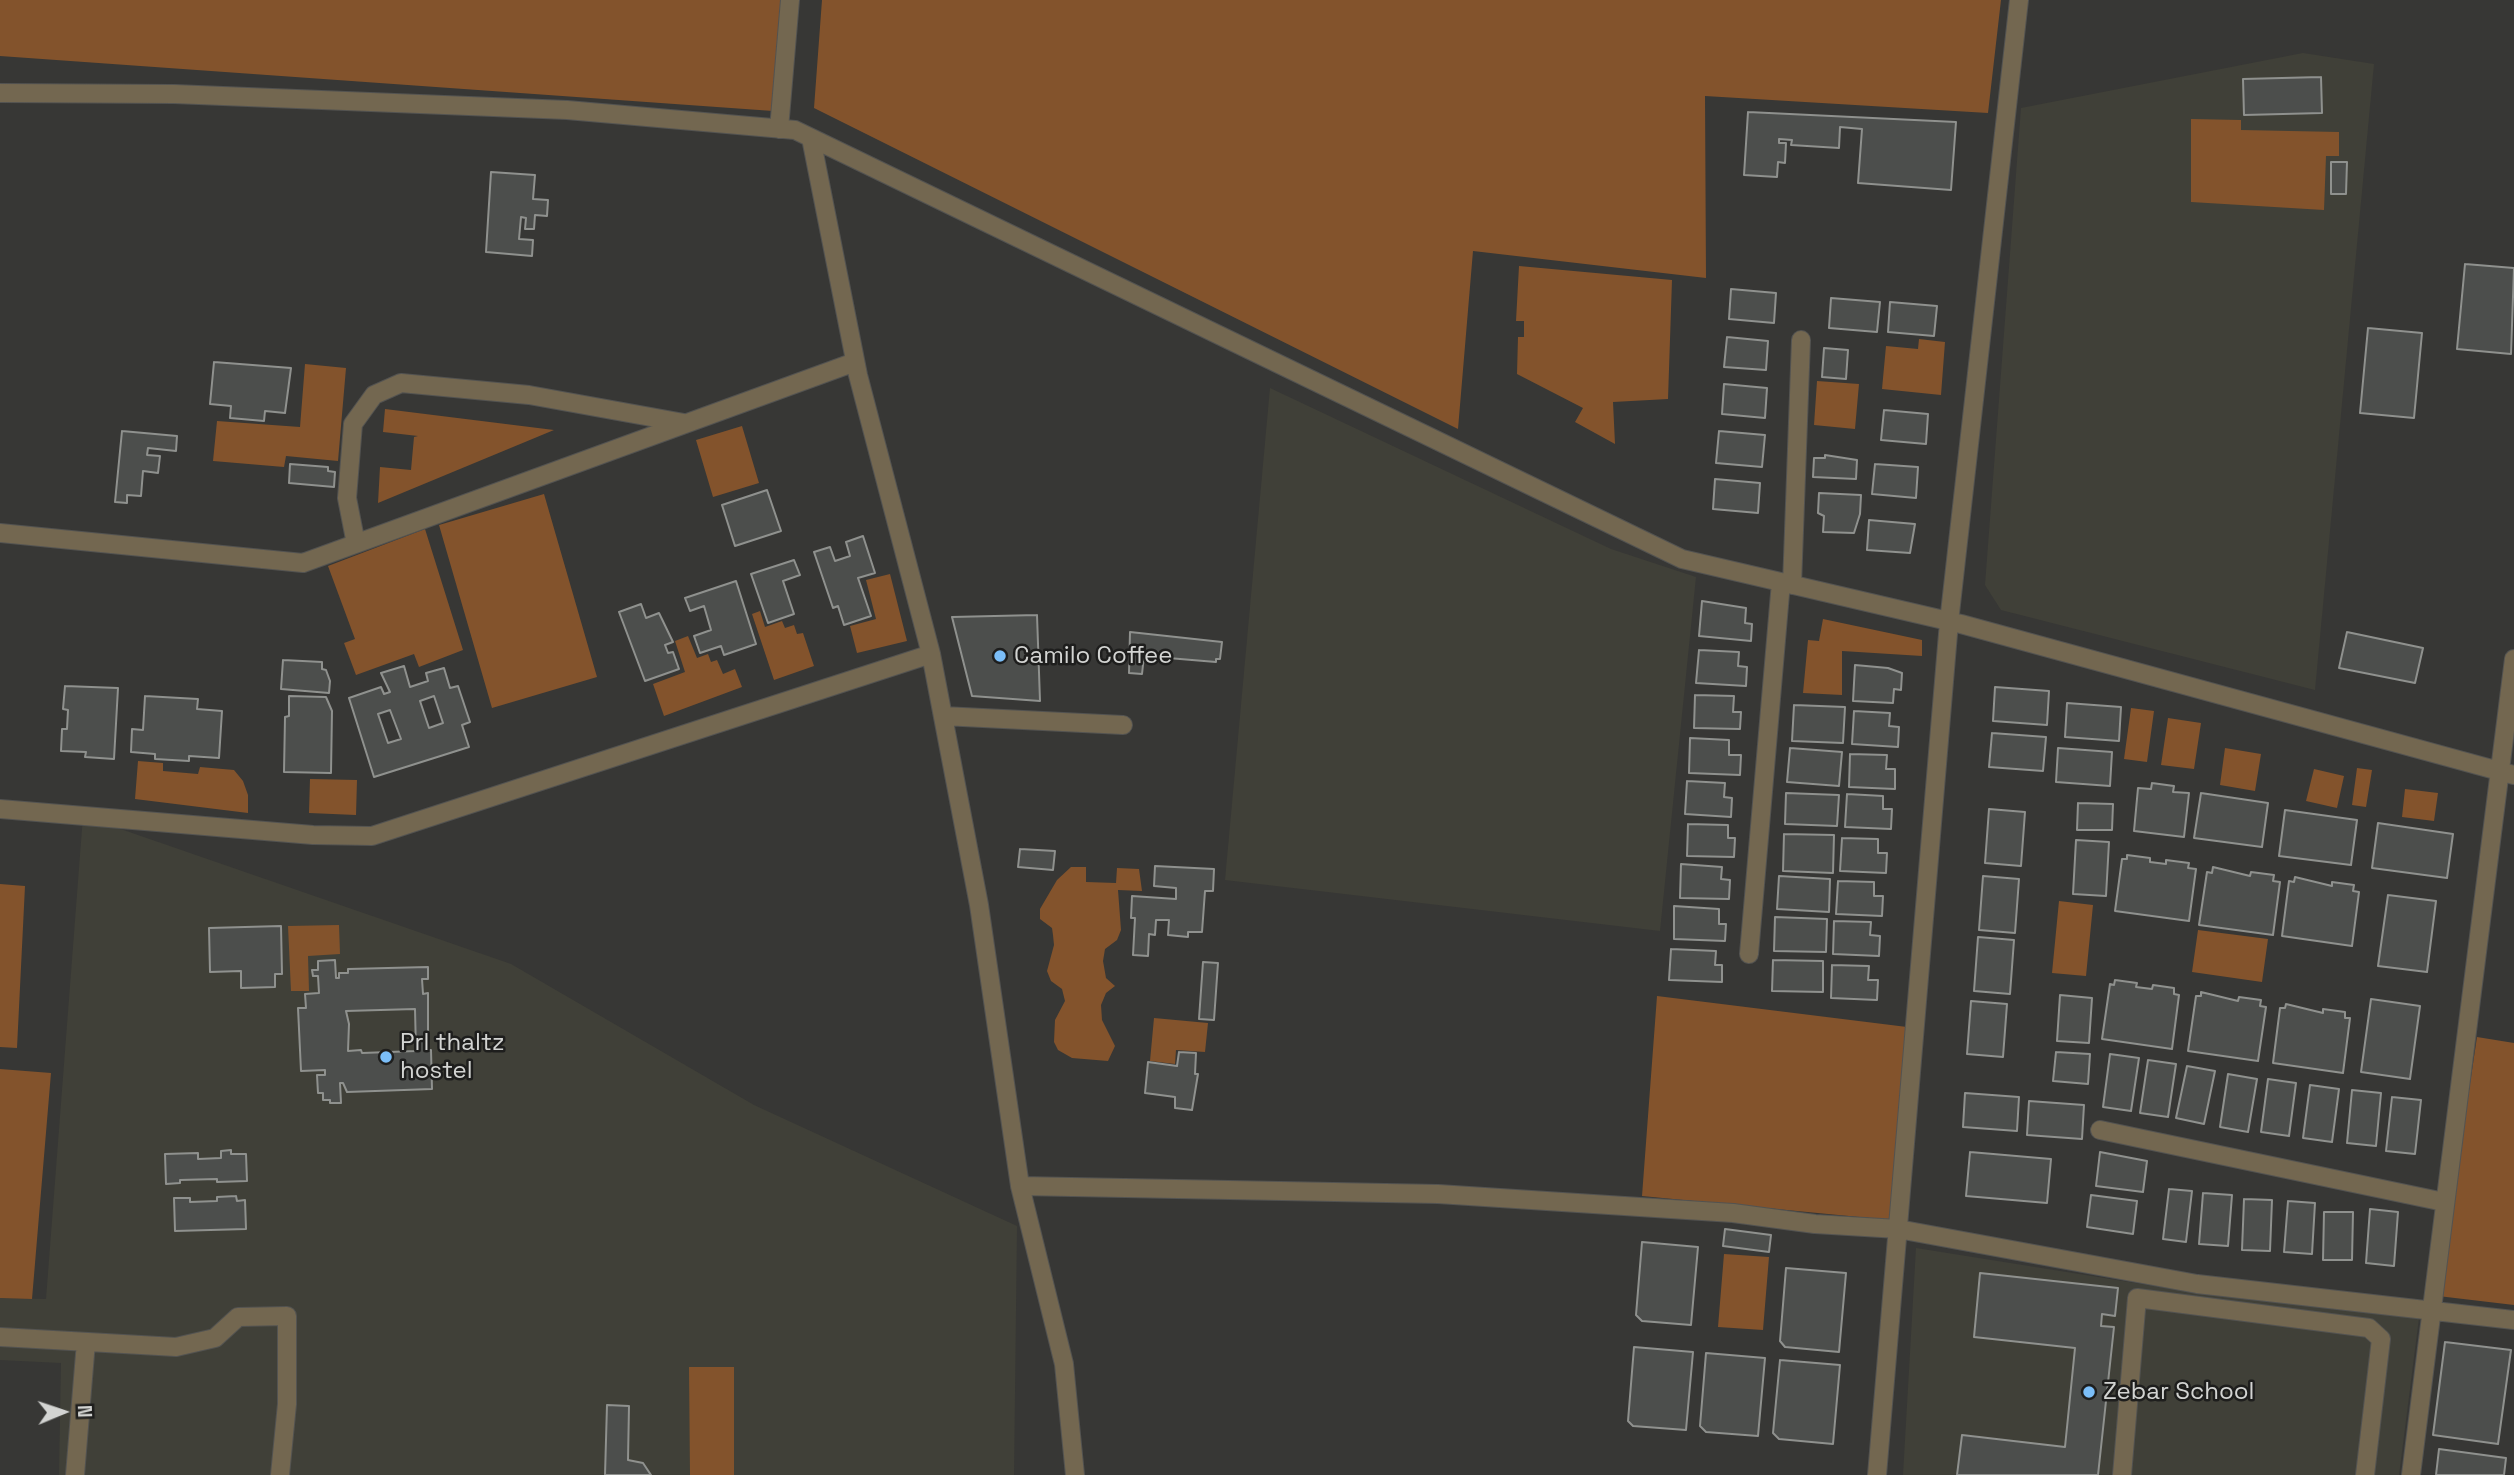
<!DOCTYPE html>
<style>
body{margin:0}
#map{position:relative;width:2514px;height:1475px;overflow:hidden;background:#373735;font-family:"Space Grotesk",sans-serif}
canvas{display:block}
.north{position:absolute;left:28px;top:1377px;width:70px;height:70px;-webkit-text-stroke:5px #1e1e1d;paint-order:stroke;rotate:88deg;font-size:19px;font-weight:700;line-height:28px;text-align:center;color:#d3d4d2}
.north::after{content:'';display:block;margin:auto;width:24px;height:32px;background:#d3d4d2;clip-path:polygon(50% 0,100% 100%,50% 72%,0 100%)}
</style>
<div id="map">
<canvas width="2514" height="1475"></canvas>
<div class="north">N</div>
</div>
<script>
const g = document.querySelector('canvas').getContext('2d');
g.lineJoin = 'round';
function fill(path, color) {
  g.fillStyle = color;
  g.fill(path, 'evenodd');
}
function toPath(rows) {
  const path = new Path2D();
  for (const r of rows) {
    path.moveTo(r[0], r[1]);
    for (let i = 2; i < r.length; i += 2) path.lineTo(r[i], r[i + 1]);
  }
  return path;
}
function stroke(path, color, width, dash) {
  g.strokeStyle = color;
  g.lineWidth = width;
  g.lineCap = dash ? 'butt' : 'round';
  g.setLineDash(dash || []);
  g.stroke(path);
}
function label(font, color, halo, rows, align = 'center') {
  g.font = font + ' "Space Grotesk",sans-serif';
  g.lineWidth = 5;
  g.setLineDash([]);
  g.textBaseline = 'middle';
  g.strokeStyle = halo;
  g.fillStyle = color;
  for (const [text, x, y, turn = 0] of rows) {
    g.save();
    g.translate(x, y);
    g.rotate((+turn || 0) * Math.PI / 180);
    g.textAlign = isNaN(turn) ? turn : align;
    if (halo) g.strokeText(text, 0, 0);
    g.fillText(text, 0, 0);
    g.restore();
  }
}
fill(toPath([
 [2303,53,2374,64,2315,690,2001,610,1985,585,2021,108],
 [1270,388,1611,549,1696,577,1660,931,1225,880],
 [83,816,511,964,754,1105,1017,1226,1014,1475,59,1475,61,1363,0,1360,0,1298,46,1299],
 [1916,1248,2198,1293,2419,1318,2399,1475,1903,1475]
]), '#404038');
fill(toPath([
 [0,0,782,0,773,111,0,56],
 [822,0,2001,0,1988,113,1705,96,1706,278,1473,251,1458,429,814,108],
 [2191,119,2241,120,2241,130,2339,132,2339,156,2326,156,2324,210,2191,202],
 [1519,266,1672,280,1668,399,1613,402,1615,444,1575,422,1583,408,1517,374,1518,337,1524,337,1524,321,1516,321],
 [1919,339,1945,342,1941,395,1882,389,1886,346,1918,349],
 [305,364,346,368,338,461,286,456,284,467,213,461,217,421,300,427],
 [1817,381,1859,384,1855,429,1814,425],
 [385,409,554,430,378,503,380,467,411,470,414,437,418,436,383,432],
 [742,426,759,483,713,497,696,440],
 [544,494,597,677,492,708,439,525],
 [425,529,463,650,419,667,414,654,356,675,344,643,355,639,328,566],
 [890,574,907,641,857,653,850,626,876,619,866,580],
 [760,611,765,627,782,621,785,628,794,625,797,634,803,633,814,666,774,680,752,614],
 [1823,619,1922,640,1922,656,1842,651,1842,695,1803,693,1808,640,1819,641],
 [688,636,697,658,708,654,711,662,717,660,723,674,735,669,742,687,664,716,653,684,685,672,675,641],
 [2131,708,2154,711,2147,762,2124,759],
 [2168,718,2201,723,2194,769,2161,765],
 [2225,748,2261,754,2255,791,2220,785],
 [138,761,163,763,163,771,198,774,200,767,234,770,243,781,248,795,248,813,135,799],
 [2357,768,2372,770,2366,807,2352,805],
 [2314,769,2344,776,2337,808,2306,801],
 [310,779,357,780,356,815,309,813],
 [2405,789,2438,793,2434,821,2402,817],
 [1071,867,1086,867,1086,882,1116,883,1117,868,1139,869,1142,891,1118,890,1121,930,1117,940,1105,949,1103,961,1106,978,1115,986,1106,993,1101,1005,1102,1020,1115,1046,1108,1061,1072,1058,1058,1050,1054,1042,1055,1020,1065,1001,1062,989,1051,981,1047,971,1054,945,1053,935,1052,928,1040,919,1040,909,1057,880],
 [0,884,25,886,17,1048,0,1047],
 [2059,901,2093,905,2086,976,2052,973],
 [339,925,340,954,308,956,309,991,291,991,288,926],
 [2198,930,2268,939,2262,982,2192,972],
 [1657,996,1907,1027,1890,1220,1642,1196],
 [1154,1018,1208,1023,1205,1052,1176,1050,1175,1064,1150,1061],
 [2477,1037,2514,1043,2514,1305,2438,1296],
 [0,1069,51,1073,32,1299,0,1298],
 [1724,1254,1769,1257,1763,1330,1718,1327],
 [689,1367,734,1367,734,1475,690,1475]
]), '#83532c');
const building = toPath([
 [2321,77,2322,113,2244,115,2243,79,2321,77],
 [1748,112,1956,122,1951,190,1858,183,1862,129,1840,127,1839,148,1791,145,1792,140,1779,139,1779,143,1786,143,1785,163,1778,162,1777,177,1744,175,1748,112],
 [2331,162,2347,162,2346,194,2331,194,2331,162],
 [491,172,535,175,533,199,548,200,547,216,535,215,534,229,525,229,526,218,521,217,519,239,533,240,532,256,486,252,491,172],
 [2465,264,2514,268,2511,354,2457,349,2465,264],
 [1731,289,1776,293,1774,323,1729,319,1731,289],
 [1831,298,1880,302,1877,332,1829,328,1831,298],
 [1890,302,1937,306,1934,336,1888,332,1890,302],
 [2368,328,2422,333,2414,418,2360,413,2368,328],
 [1727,337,1768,341,1766,370,1724,367,1727,337],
 [1824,348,1848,350,1846,379,1822,377,1824,348],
 [214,362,291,368,285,413,265,411,264,421,230,418,231,406,210,404,214,362],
 [1724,384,1767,388,1765,418,1722,414,1724,384],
 [1884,410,1928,414,1926,444,1881,440,1884,410],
 [122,431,177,436,176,451,148,448,147,455,160,456,158,473,143,471,141,496,127,495,127,503,115,502,122,431],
 [1719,431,1765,435,1762,467,1716,463,1719,431],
 [1825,455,1857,460,1856,479,1813,477,1814,458,1825,458,1825,455],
 [290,464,328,467,328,471,335,472,334,487,289,483,290,464],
 [1875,464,1918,467,1916,498,1872,494,1875,464],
 [1715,479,1760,483,1758,513,1713,509,1715,479],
 [767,490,781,531,735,546,722,505,767,490],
 [1819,493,1861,495,1860,514,1854,533,1823,532,1824,516,1818,513,1819,493],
 [1869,520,1915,524,1910,553,1867,550,1869,520],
 [863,536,875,573,858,578,871,616,844,625,838,606,833,608,814,552,830,547,835,561,850,556,846,542,863,536],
 [794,560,800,575,783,581,794,614,768,623,751,574,794,560],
 [736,581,756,644,724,655,721,646,700,653,694,636,711,630,704,606,690,611,685,598,736,581],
 [1702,601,1746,608,1745,623,1752,624,1751,641,1699,636,1702,601],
 [641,604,646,618,659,613,673,642,665,645,668,653,673,652,679,669,645,681,619,612,641,604],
 [1037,615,1040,701,972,696,952,617,1037,615],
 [1130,632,1222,642,1220,659,1216,659,1216,662,1144,656,1142,674,1129,673,1130,632],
 [2347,632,2423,648,2415,683,2339,668,2347,632],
 [1699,650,1739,652,1738,666,1747,667,1746,686,1696,683,1699,650],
 [283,660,322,662,322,669,326,670,330,681,329,693,281,689,283,660],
 [1855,665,1888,668,1902,673,1901,690,1894,689,1893,703,1853,701,1855,665],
 [404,666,410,687,428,681,426,673,444,668,450,688,458,686,470,722,462,725,469,747,374,777,349,698,381,687,384,694,390,692,381,673,404,666],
 [434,696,443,723,429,728,420,701,434,696],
 [390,710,401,739,388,743,378,714,390,710],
 [65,686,118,688,114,759,85,757,86,752,61,751,62,729,67,729,68,710,63,709,65,686],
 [1995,687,2049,691,2047,725,1993,721,1995,687],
 [1695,695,1734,696,1733,712,1741,712,1740,729,1694,728,1695,695],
 [145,696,198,699,197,709,222,711,219,758,189,756,189,761,155,759,155,754,131,752,132,729,143,730,145,696],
 [289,696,326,697,332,711,331,773,284,772,285,717,289,716,289,696],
 [2067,703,2121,707,2119,741,2065,737,2067,703],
 [1794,705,1845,707,1843,743,1792,741,1794,705],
 [1854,711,1890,713,1889,726,1899,727,1898,747,1852,744,1854,711],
 [1992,733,2046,737,2043,771,1989,767,1992,733],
 [1690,738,1729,740,1729,755,1741,755,1740,775,1689,773,1690,738],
 [1790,748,1842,752,1839,786,1787,782,1790,748],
 [2058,748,2112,752,2110,786,2056,782,2058,748],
 [1850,754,1887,755,1886,769,1895,769,1895,789,1849,787,1850,754],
 [1687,781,1725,783,1724,797,1732,798,1731,817,1685,814,1687,781],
 [2152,783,2174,786,2173,792,2189,793,2184,837,2134,831,2138,788,2151,789,2152,783],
 [1786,793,1839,795,1837,826,1785,824,1786,793],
 [2201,793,2268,803,2262,847,2194,838,2201,793],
 [1847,794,1883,796,1883,809,1892,809,1891,829,1845,827,1847,794],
 [2078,803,2113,804,2112,830,2077,830,2078,803],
 [1989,809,2025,812,2021,866,1985,863,1989,809],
 [2285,810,2357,820,2351,865,2279,856,2285,810],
 [2378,823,2453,834,2447,878,2372,868,2378,823],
 [1688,824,1728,825,1728,838,1735,838,1734,857,1687,856,1688,824],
 [1784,834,1834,835,1833,873,1783,871,1784,834],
 [1842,838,1878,839,1878,853,1887,853,1886,873,1840,871,1842,838],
 [2076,840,2109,842,2106,896,2073,894,2076,840],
 [1020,849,1055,851,1053,870,1018,867,1020,849],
 [2127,855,2150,858,2150,862,2166,864,2166,860,2189,863,2188,868,2196,869,2189,921,2115,911,2122,859,2127,859,2127,855],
 [1681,864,1722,867,1721,879,1730,880,1729,899,1680,898,1681,864],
 [1155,866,1214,869,1213,891,1205,891,1202,932,1188,932,1188,937,1168,935,1169,920,1156,920,1155,935,1149,934,1148,956,1133,955,1135,918,1131,918,1132,896,1176,899,1176,888,1154,886,1155,866],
 [2213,867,2250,876,2251,872,2274,875,2273,881,2280,882,2273,935,2199,925,2207,872,2212,873,2213,867],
 [1779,876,1830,879,1829,912,1777,909,1779,876],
 [1983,876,2019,879,2015,933,1979,930,1983,876],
 [2295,877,2332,886,2332,882,2354,885,2353,891,2359,892,2352,946,2282,936,2289,881,2294,882,2295,877],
 [1838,881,1874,882,1874,896,1883,896,1882,916,1836,914,1838,881],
 [2388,895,2436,901,2427,972,2378,966,2388,895],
 [1674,906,1719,909,1719,924,1726,924,1725,941,1674,939,1674,906],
 [1775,917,1827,919,1826,952,1774,951,1775,917],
 [1834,921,1871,922,1870,935,1880,936,1879,956,1833,954,1834,921],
 [281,926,282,974,275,974,275,987,241,988,241,971,210,972,209,928,281,926],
 [1978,937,2014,940,2010,994,1974,991,1978,937],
 [1671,949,1716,951,1715,965,1722,965,1722,982,1669,980,1671,949],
 [335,960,336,978,339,978,339,973,348,973,348,969,428,967,428,979,422,979,423,994,428,993,428,1050,431,1050,432,1089,347,1092,343,1083,340,1083,341,1103,330,1103,330,1100,323,1100,323,1093,318,1093,317,1075,325,1075,325,1070,301,1071,298,1008,306,1008,305,994,319,993,318,976,313,976,312,970,318,970,318,961,335,960],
 [415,1009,416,1051,362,1053,361,1050,348,1051,349,1024,346,1011,415,1009],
 [1773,960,1823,961,1823,992,1772,991,1773,960],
 [1203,962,1218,963,1214,1020,1199,1019,1203,962],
 [1832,965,1869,966,1868,980,1878,980,1877,1000,1831,998,1832,965],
 [2115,980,2137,983,2136,987,2152,989,2153,985,2174,988,2174,994,2179,995,2172,1049,2102,1039,2110,984,2114,985,2115,980],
 [2201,992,2238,1001,2239,997,2261,1000,2260,1006,2266,1007,2258,1061,2188,1051,2196,996,2201,996,2201,992],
 [2060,995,2092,998,2089,1043,2057,1041,2060,995],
 [2371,999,2420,1006,2410,1079,2361,1072,2371,999],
 [1971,1001,2007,1004,2003,1057,1967,1054,1971,1001],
 [2286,1004,2323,1013,2323,1009,2345,1012,2345,1018,2350,1018,2343,1073,2273,1063,2280,1008,2285,1008,2286,1004],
 [1179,1052,1196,1053,1195,1074,1198,1074,1192,1110,1175,1108,1175,1097,1145,1093,1148,1062,1177,1066,1179,1052],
 [2056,1052,2090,1054,2088,1084,2053,1081,2056,1052],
 [2110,1054,2139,1058,2131,1111,2103,1107,2110,1054],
 [2148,1060,2176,1064,2168,1117,2140,1113,2148,1060],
 [2187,1066,2215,1071,2204,1124,2176,1118,2187,1066],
 [2228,1074,2257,1079,2248,1132,2220,1127,2228,1074],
 [2268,1079,2296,1083,2289,1136,2261,1132,2268,1079],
 [2310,1085,2339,1089,2332,1142,2303,1138,2310,1085],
 [2352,1090,2381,1093,2376,1146,2347,1143,2352,1090],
 [1965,1093,2019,1097,2017,1131,1963,1127,1965,1093],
 [2392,1097,2421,1100,2415,1154,2386,1151,2392,1097],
 [2029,1101,2084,1105,2082,1139,2027,1135,2029,1101],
 [231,1150,231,1154,246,1154,247,1181,217,1182,217,1179,180,1180,180,1183,166,1184,165,1154,198,1153,198,1159,221,1158,221,1151,231,1150],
 [1970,1152,2051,1159,2047,1203,1966,1196,1970,1152],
 [2100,1152,2147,1161,2143,1192,2096,1186,2100,1152],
 [2169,1189,2192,1191,2186,1242,2163,1239,2169,1189],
 [2203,1193,2232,1195,2228,1246,2199,1244,2203,1193],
 [2091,1195,2137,1201,2133,1234,2087,1227,2091,1195],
 [236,1196,237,1201,245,1200,246,1229,175,1231,174,1198,190,1198,190,1202,217,1201,217,1197,236,1196],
 [2244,1199,2272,1200,2270,1251,2242,1250,2244,1199],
 [2288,1201,2315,1203,2312,1254,2284,1252,2288,1201],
 [2370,1209,2398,1212,2394,1266,2366,1263,2370,1209],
 [2324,1212,2353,1212,2352,1260,2323,1260,2324,1212],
 [1725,1229,1771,1235,1769,1252,1723,1246,1725,1229],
 [1642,1242,1698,1247,1691,1325,1642,1321,1636,1315,1642,1242],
 [1786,1268,1846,1273,1839,1352,1785,1347,1780,1341,1786,1268],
 [1980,1273,2118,1288,2115,1316,2102,1314,2101,1326,2114,1327,2098,1475,1957,1475,1962,1435,2065,1447,2075,1348,1974,1337,1980,1273],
 [2445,1342,2511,1350,2498,1444,2433,1435,2445,1342],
 [1634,1347,1693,1352,1686,1430,1633,1426,1628,1421,1634,1347],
 [1706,1353,1765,1358,1758,1436,1706,1432,1700,1426,1706,1353],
 [1780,1360,1840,1365,1833,1444,1779,1439,1773,1433,1780,1360],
 [607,1405,629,1406,628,1460,643,1463,651,1475,605,1475,607,1405],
 [2439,1449,2506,1458,2504,1475,2436,1475,2439,1449]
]);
fill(building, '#4c4e4c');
stroke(building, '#8f918e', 2);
const minor = toPath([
 [0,93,174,94,567,110,795,130,1682,559,1961,624,2514,775],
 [779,129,790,0],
 [811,138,858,375,931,654,979,905,1020,1186,1064,1364,1075,1475],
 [0,533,303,563,855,362],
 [356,544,347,498,353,424,374,395,401,383,529,395,684,423],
 [1792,585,1801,340],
 [943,716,1123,725],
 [0,809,313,835,372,836,931,654],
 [1749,954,1781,582],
 [2100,1130,2444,1202],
 [1020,1186,1438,1194,1733,1213,1815,1224,1898,1229,2197,1284,2514,1320],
 [0,1337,176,1347,215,1338,238,1317,287,1316,287,1404,280,1475],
 [75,1475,86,1342],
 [1877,1475,1949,622,2019,0],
 [2122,1475,2137,1298,2369,1328,2381,1339,2365,1475],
 [2411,1475,2514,659]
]);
stroke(minor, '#535351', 20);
stroke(minor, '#736750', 18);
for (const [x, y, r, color] of [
 [1000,656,7,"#7bbef8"],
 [386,1057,7,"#7bbef8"],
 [2089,1392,7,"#7bbef8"]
]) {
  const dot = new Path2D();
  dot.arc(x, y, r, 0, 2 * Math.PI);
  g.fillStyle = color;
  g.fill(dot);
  stroke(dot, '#1e1e1d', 2.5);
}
label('24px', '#d3d4d2', '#1e1e1d', [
 ["Camilo Coffee",1014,656],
 ["Prl thaltz",400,1043],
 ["hostel",400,1071],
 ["Zebar School",2103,1392]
], 'left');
</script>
